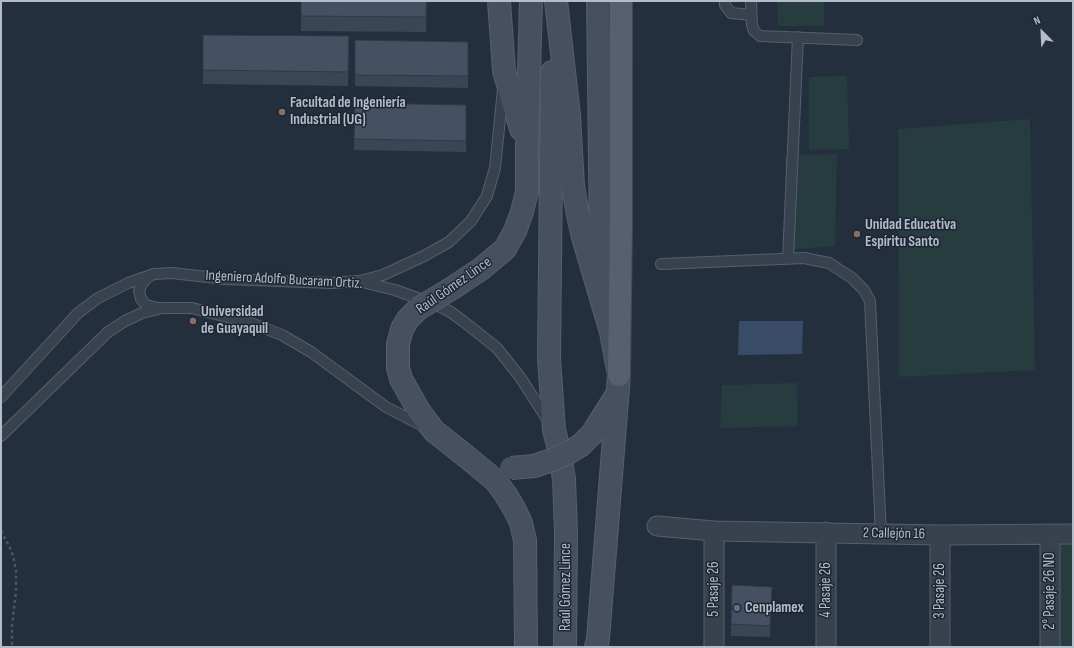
<!DOCTYPE html>
<meta charset="utf-8">
<style>
body{margin:0}
#map{position:relative;width:1074px;height:648px;overflow:hidden;background:#242f3e;font-family:"Sofia Sans Condensed",sans-serif}
canvas{display:block}
.frame{position:absolute;inset:0;border:2px solid #b4bcc9;pointer-events:none}
.north{position:absolute;left:1022px;top:12px;width:40px;height:40px;-webkit-text-stroke:3px #1d2633;paint-order:stroke;rotate:336deg;font-size:11px;font-weight:700;line-height:16px;text-align:center;color:#b4bcc9}
.north::after{content:'';display:block;margin:auto;width:14px;height:18px;background:#b4bcc9;clip-path:polygon(50% 0,100% 100%,50% 72%,0 100%)}
</style>
<div id="map">
<canvas width="1074" height="648"></canvas>
<div class="frame"></div>
<div class="north">N</div>
</div>
<script>
const g = document.querySelector('canvas').getContext('2d');
g.lineJoin = 'round';
function fill(path, color) {
  g.fillStyle = color;
  g.fill(path, 'evenodd');
}
function toPath(rows) {
  const path = new Path2D();
  for (const r of rows) {
    path.moveTo(r[0], r[1]);
    for (let i = 2; i < r.length; i += 2) path.lineTo(r[i], r[i + 1]);
  }
  return path;
}
function stroke(path, color, width, dash) {
  g.strokeStyle = color;
  g.lineWidth = width;
  g.lineCap = dash ? 'butt' : 'round';
  g.setLineDash(dash || []);
  g.stroke(path);
}
function label(font, color, halo, rows, align = 'center') {
  g.font = font + ' "Sofia Sans Condensed",sans-serif';
  g.lineWidth = 3;
  g.setLineDash([]);
  g.textBaseline = 'middle';
  g.strokeStyle = halo;
  g.fillStyle = color;
  for (const [text, x, y, turn = 0] of rows) {
    g.save();
    g.translate(x, y);
    g.rotate((+turn || 0) * Math.PI / 180);
    g.textAlign = isNaN(turn) ? turn : align;
    if (halo) g.strokeText(text, 0, 0);
    g.fillText(text, 0, 0);
    g.restore();
  }
}
fill(toPath([
 [777,1,824,1,824,26,778,26],
 [847,76,849,149,809,150,809,77],
 [1030,119,1035,370,899,377,898,129],
 [837,154,835,246,785,250,785,155],
 [797,383,798,426,720,428,722,385],
 [1057,543,1073,543,1073,647,1060,647]
]), '#263c3f');
fill(toPath([
 [739,321,803,321,802,354,738,355]
]), '#394c67');
const lane = toPath([
 [725,1,725,5,731,13,751,15],
 [751,1,752,25,754,31,760,36,857,40],
 [788,259,798,37],
 [661,264,804,258,829,263,852,278,864,290,870,301,881,534],
 [150,276,146,279,141,285,139,291,141,299,146,305,159,308],
 [360,281,383,275,424,256,449,242,471,221,487,196,495,168,503,89],
 [1,397,78,313,98,298,128,283,154,274,172,273,225,279,331,283,358,281,395,290,434,304,449,311,463,321,497,348,520,377,549,422],
 [1,436,108,332,125,321,142,313,162,308,192,308,251,323,282,335,311,352,386,407,423,426]
]);
const street = toPath([
 [657,526,714,531,940,535,1073,534],
 [826,532,826,647],
 [1050,534,1050,647],
 [940,535,940,647],
 [714,647,714,531]
]);
const secondary = toPath([
 [499,1,504,71,521,129],
 [556,1,569,115,573,186,578,215,583,237,611,332,619,375,598,639,596,647],
 [598,1,601,238,607,281],
 [552,72,549,358,554,430,559,449,564,479,566,533,565,647],
 [454,287,481,269,505,249,515,231,522,212,527,191,527,147,531,1],
 [418,309,408,319,402,329,398,344,398,368,401,379,419,411,434,431,462,453,496,481,506,495,515,510,521,523,525,540,526,647],
 [581,445,592,434,616,396]
]);
const primary = toPath([
 [619,375,621,223,621,1]
]);
stroke(lane, '#565f6c', 12);
stroke(street, '#565f6c', 21);
stroke(secondary, '#565f6c', 24);
stroke(primary, '#414a57', 24);
stroke(toPath([
 [1,531,12,552,16,570,16,591,12,626,12,647]
]), '#44595c', 2.5, [3, 3]);
stroke(lane, '#38414e', 10);
stroke(street, '#38414e', 19);
stroke(secondary, '#465061', 22);
stroke(primary, '#56606e', 22);
const secondaryBridge = toPath([
 [418,309,454,287],
 [511,468,534,466,552,460,568,453,581,445]
]);
stroke(secondaryBridge, '#565f6c', 24, []);
stroke(secondaryBridge, '#465061', 22);
fill(toPath([
 [301,1,427,1,426,32,301,31],
 [203,35,349,51,348,86,203,84],
 [355,40,468,42,468,88,355,86],
 [355,103,466,105,466,152,354,150],
 [772,598,770,637,731,636,731,624]
]), '#3b4654');
fill(toPath([
 [772,587,772,598,770,637,770,626]
]), '#303945');
const building = toPath([
 [301,1,426,1,426,17,301,16,301,1],
 [203,35,349,36,348,72,203,70,203,35],
 [355,40,468,42,468,76,355,75,355,40],
 [355,103,466,105,466,141,354,139,355,103],
 [732,585,772,587,770,626,731,624,732,585]
]);
fill(building, '#455162');
stroke(building, '#303945', 1);
for (const [x, y, r, color] of [
 [282,112,4,"#8d6e63"],
 [857,234,4,"#8d6e63"],
 [193,321,4,"#8d6e63"],
 [737,608,4,"#5c6f8a"]
]) {
  const dot = new Path2D();
  dot.arc(x, y, r, 0, 2 * Math.PI);
  g.fillStyle = color;
  g.fill(dot);
  stroke(dot, '#1d2633', 1.5);
}
label('bold 15px', '#b4bcc9', '#1d2633', [
 ["Facultad de Ingeniería",290,103],
 ["Industrial (UG)",290,120],
 ["Unidad Educativa",865,225],
 ["Espíritu Santo",865,242],
 ["Universidad",201,312],
 ["de Guayaquil",201,329],
 ["Cenplamex",745,608]
], 'left');
label('15px', '#b4bcc9', '#1d2633', [
 ["Ingeniero Adolfo Bucaram Ortiz.",284,280,3],
 ["Raúl Gómez Lince",454,286,-35],
 ["2 Callejón 16",894,534,1],
 ["Raúl Gómez Lince",566,587,-90],
 ["5 Pasaje 26",714,589,-90],
 ["4 Pasaje 26",826,590,-90],
 ["3 Pasaje 26",940,591,-90],
 ["2° Pasaje 26 NO",1050,591,-90]
]);
</script>
